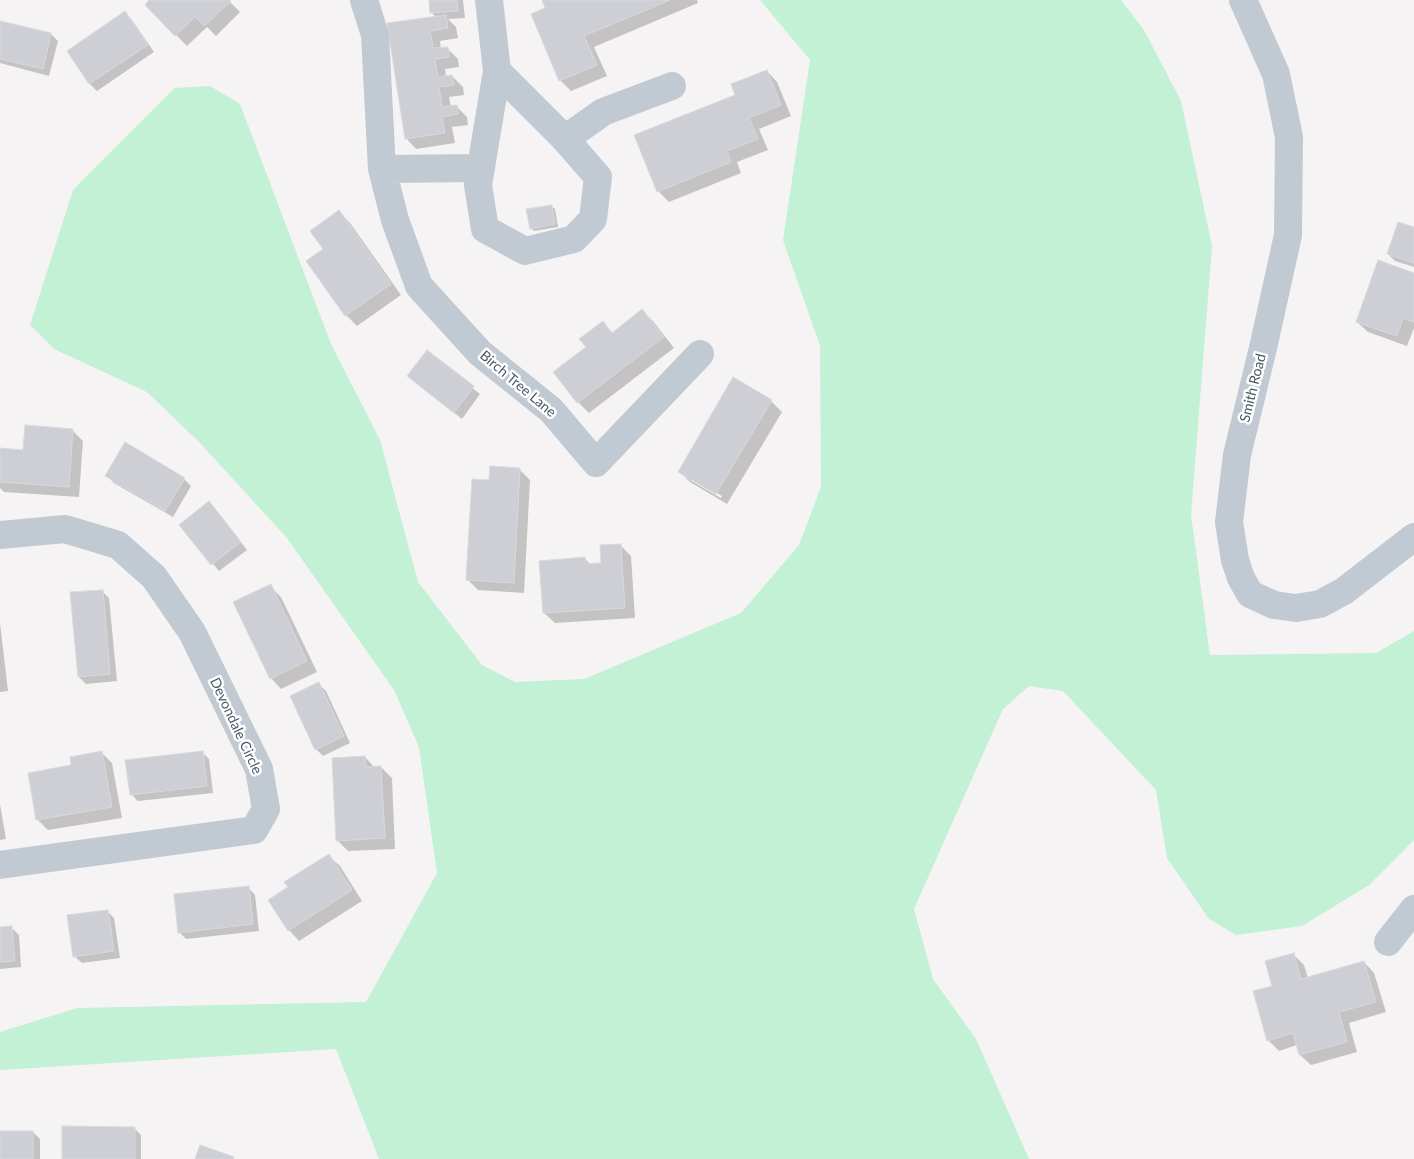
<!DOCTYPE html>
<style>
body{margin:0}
canvas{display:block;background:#f5f3f3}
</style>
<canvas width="1414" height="1159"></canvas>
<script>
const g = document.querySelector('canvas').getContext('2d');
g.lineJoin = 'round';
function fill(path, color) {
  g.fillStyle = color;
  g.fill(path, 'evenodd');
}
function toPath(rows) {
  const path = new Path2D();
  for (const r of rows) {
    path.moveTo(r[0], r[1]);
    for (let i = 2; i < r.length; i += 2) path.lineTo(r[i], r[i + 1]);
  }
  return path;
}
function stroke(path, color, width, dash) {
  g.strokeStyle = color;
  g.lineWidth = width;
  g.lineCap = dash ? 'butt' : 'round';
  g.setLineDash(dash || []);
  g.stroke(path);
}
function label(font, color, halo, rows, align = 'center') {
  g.font = font + ' Lato,sans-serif';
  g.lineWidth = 5;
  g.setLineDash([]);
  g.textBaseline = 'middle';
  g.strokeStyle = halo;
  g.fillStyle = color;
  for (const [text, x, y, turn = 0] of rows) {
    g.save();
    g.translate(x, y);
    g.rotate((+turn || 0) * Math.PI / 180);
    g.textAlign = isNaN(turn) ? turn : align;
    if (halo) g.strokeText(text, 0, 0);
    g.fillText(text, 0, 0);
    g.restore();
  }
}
fill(toPath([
 [760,0,1121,0,1144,30,1181,101,1212,246,1191,515,1210,655,1376,653,1414,631,1414,840,1369,885,1302,926,1236,935,1209,919,1167,858,1156,790,1063,691,1029,686,1003,709,914,909,933,979,976,1039,1029,1159,379,1159,336,1049,0,1070,0,1032,77,1008,366,1002,437,873,419,747,394,690,287,538,199,442,147,392,54,349,30,325,73,190,175,88,210,86,240,104,331,344,380,440,418,582,482,665,515,682,584,679,741,613,799,545,821,487,820,346,783,240,810,60]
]), '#c3f1d5');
fill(toPath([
 [151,0,228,0,240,12,216,36,207,27,187,46,146,5],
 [431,0,463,0,465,18,448,19,456,27,458,38,440,41,441,49,447,48,458,59,459,67,445,69,446,77,452,76,463,87,464,95,449,97,451,107,456,106,467,117,468,125,452,127,455,143,416,149,406,138,389,24,436,17,432,13],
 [543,0,697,0,698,3,594,47,607,76,571,91,560,80,547,9],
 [125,13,132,20,154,52,97,91,90,84,68,51],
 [0,22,51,34,58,41,49,76,0,63],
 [767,71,777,82,791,116,759,129,768,150,737,162,741,173,669,202,658,191,737,95],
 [551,206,555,209,558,227,534,231,531,228],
 [339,212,350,223,401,295,357,326,346,315,308,262,325,250],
 [1414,229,1414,267,1395,261,1388,254],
 [1414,274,1414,328,1407,346,1368,332,1357,322],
 [642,311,653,321,674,348,589,413,578,402,555,373,588,348,603,323,613,333],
 [427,352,480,394,462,419,408,376],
 [771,401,782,412,727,504,690,482,679,471],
 [690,477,722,496,721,498,690,480],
 [72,430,83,441,79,497,4,492,0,488,0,449,24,451],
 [519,469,530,480,524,593,478,590,468,580,490,481],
 [107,476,184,479,191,486,173,517,114,483],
 [216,510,247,550,219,571,181,525],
 [620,545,631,556,635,618,555,623,544,613,585,559,591,565,602,564],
 [270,586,281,597,317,672,281,689,271,678],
 [102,591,109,598,117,681,86,684,79,677],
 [0,623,8,691,0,692],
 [319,684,326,691,350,743,323,756,316,749],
 [101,752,112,763,122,818,48,830,37,819,72,767],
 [202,752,209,759,213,793,138,801,131,794],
 [365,757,375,768,381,767,392,778,395,849,348,851,337,840],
 [0,804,6,839,0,840],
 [329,856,340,866,362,901,299,941,289,930],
 [248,887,255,895,259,931,186,939,179,932],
 [107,911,114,918,120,958,82,963,74,956],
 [12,928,19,935,21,967,0,969,0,929],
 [1293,954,1304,965,1308,978,1364,962,1374,973,1386,1012,1349,1023,1357,1052,1311,1065,1300,1055,1297,1045,1279,1051,1268,1040,1273,987],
 [134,1128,141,1135,141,1159,64,1159],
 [0,1132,33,1132,40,1139,40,1159,0,1159]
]), '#0003');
const building = toPath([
 [149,0,230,0,231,1,204,26,195,17,175,36,145,5,149,0],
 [429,0,457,0,458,11,430,13,429,0],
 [542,0,670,0,584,36,597,65,559,81,531,14,545,8,542,0],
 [125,11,148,45,89,84,67,51,125,11],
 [446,15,448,28,430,31,433,48,448,47,449,57,435,59,438,77,452,75,454,85,439,87,442,107,457,105,458,114,442,117,445,133,405,139,387,23,446,15],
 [0,21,51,33,43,69,0,59,0,21],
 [767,70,781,105,749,118,758,139,727,151,731,162,657,192,634,135,735,95,731,84,767,70],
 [552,205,555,224,530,229,526,209,552,205],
 [339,210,391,284,345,316,306,261,323,249,310,231,339,210],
 [1398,222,1414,227,1414,263,1387,254,1398,222],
 [1378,260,1414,273,1414,322,1403,318,1397,336,1356,322,1378,260],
 [642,309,664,337,577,403,553,372,586,347,579,339,603,321,612,333,642,309],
 [427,350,474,386,454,413,407,376,427,350],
 [733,377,772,400,716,494,678,472,733,377],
 [25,425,73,429,69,487,0,482,0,448,23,450,25,425],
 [125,442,185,478,165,511,105,476,125,442],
 [490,466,520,468,514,583,466,580,472,479,489,480,490,466],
 [209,501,241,542,211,565,179,525,209,501],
 [621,544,625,608,543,613,539,561,585,557,586,564,601,563,600,545,621,544],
 [271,584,307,661,270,679,233,602,271,584],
 [103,590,110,674,78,677,70,592,103,590],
 [319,682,344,736,315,750,290,696,319,682],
 [102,751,112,807,36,820,28,773,71,765,70,757,102,751],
 [203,751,207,786,130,795,125,760,203,751],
 [365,756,366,767,381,766,385,838,336,841,332,758,365,756],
 [329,854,352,890,288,931,268,900,288,887,284,882,329,854],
 [249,886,253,924,178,933,174,894,249,886],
 [108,910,114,951,73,957,67,915,108,910],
 [12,926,15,961,0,962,0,927,12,926],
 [1294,953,1301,979,1364,961,1376,1002,1339,1012,1347,1042,1299,1055,1293,1033,1267,1041,1253,991,1272,986,1265,961,1294,953],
 [62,1126,135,1127,135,1159,62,1159,62,1126],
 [0,1131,33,1131,33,1159,0,1159,0,1131],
 [200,1145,234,1157,233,1159,195,1159,200,1145]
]);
fill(building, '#cdcfd5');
stroke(building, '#d7d9de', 1);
stroke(toPath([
 [364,0,375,35,382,169,395,220,419,286,480,353,551,410,596,463,700,354],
 [489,0,497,71,478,185,485,229,525,251,574,239,593,219,598,177,565,139,497,71],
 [1243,0,1276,74,1289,137,1288,235,1263,348,1237,455,1229,522,1235,560,1241,578,1250,594,1274,605,1296,608,1320,604,1344,591,1414,537],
 [565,139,603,112,672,86],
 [382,169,481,168],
 [0,535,65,529,118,545,154,577,192,632,259,769,266,809,254,830,0,865],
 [1388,942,1414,909]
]), '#c1cad2', 28);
label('14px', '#4a5661', '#fff', [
 ["Birch Tree Lane",518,384,40],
 ["Smith Road",1253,388,-76],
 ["Devondale Circle",236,726,65]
]);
</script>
